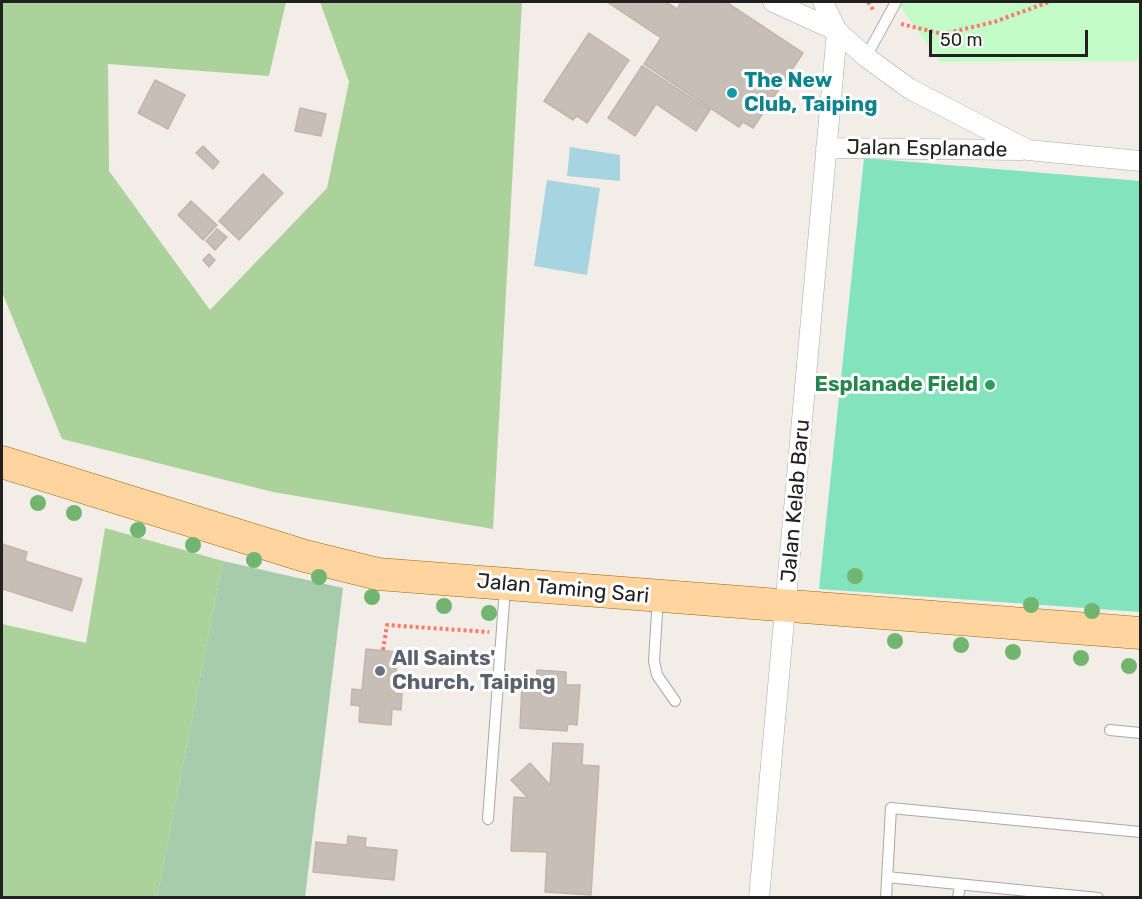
<!DOCTYPE html>
<style>
body{margin:0}
#map{position:relative;width:1142px;height:899px;overflow:hidden;background:#f2eee7;font-family:Rubik,sans-serif}
canvas{display:block}
.frame{position:absolute;inset:0;border:3px solid #212121;pointer-events:none}
.scale{position:absolute;left:929px;top:30px;width:159px;height:27px;box-sizing:border-box;border:3px solid #212121;border-top:0;padding-left:8px;font-size:18px;line-height:21px;white-space:nowrap;color:#212121;-webkit-text-stroke:4px #fff;paint-order:stroke}
</style>
<div id="map">
<canvas width="1142" height="899"></canvas>
<div class="frame"></div>
<div class="scale">50 m</div>
</div>
<script>
const g = document.querySelector('canvas').getContext('2d');
g.lineJoin = 'round';
function fill(path, color) {
  g.fillStyle = color;
  g.fill(path, 'evenodd');
}
function toPath(rows) {
  const path = new Path2D();
  for (const r of rows) {
    path.moveTo(r[0], r[1]);
    for (let i = 2; i < r.length; i += 2) path.lineTo(r[i], r[i + 1]);
  }
  return path;
}
function stroke(path, color, width, dash) {
  g.strokeStyle = color;
  g.lineWidth = width;
  g.lineCap = dash ? 'butt' : 'round';
  g.setLineDash(dash || []);
  g.stroke(path);
}
function label(font, color, halo, rows, align = 'center') {
  g.font = font + ' Rubik,sans-serif';
  g.lineWidth = 6;
  g.setLineDash([]);
  g.textBaseline = 'middle';
  g.strokeStyle = halo;
  g.fillStyle = color;
  for (const [text, x, y, turn = 0] of rows) {
    g.save();
    g.translate(x, y);
    g.rotate((+turn || 0) * Math.PI / 180);
    g.textAlign = isNaN(turn) ? turn : align;
    if (halo) g.strokeText(text, 0, 0);
    g.fillText(text, 0, 0);
    g.restore();
  }
}
fill(toPath([
 [2,2,286,2,269,76,108,64,109,171,210,310,327,188,349,82,320,2,522,2,493,529,273,492,62,439,2,292],
 [105,528,223,561,157,897,2,898,2,624,86,643]
]), '#abd29a');
fill(toPath([
 [223,561,343,588,305,897,157,897]
]), '#a7ccac');
fill(toPath([
 [897,2,1140,2,1140,61,940,62]
]), '#c4fcc8');
fill(toPath([
 [864,158,1140,181,1140,612,819,589]
]), '#82e3bd');
fill(toPath([
 [570,147,620,155,620,181,567,176],
 [547,180,600,188,587,275,534,266]
]), '#a6d4e1');
const building = toPath([
 [607,2,666,2,677,9,681,2,726,2,803,53,753,128,743,122,739,127,644,64,661,38,607,2],
 [589,33,629,60,587,123,577,116,573,120,544,101,589,33],
 [642,66,710,110,696,131,656,104,635,136,608,118,642,66],
 [155,80,185,95,168,129,138,113,155,80],
 [300,108,326,114,321,136,295,131,300,108],
 [203,146,219,162,213,169,196,153,203,146],
 [263,174,283,193,239,240,219,221,263,174],
 [191,201,217,225,203,240,178,215,191,201],
 [217,229,227,237,215,250,206,241,217,229],
 [209,254,215,260,209,267,203,260,209,254],
 [2,544,27,552,25,561,82,579,72,611,3,589,2,593,2,544],
 [366,649,398,652,394,693,402,694,401,710,392,709,391,725,359,722,360,706,351,705,352,689,362,690,366,649],
 [537,670,566,672,566,685,580,685,577,725,568,724,567,731,520,728,522,682,536,683,537,670],
 [553,743,583,744,582,765,599,766,591,895,545,892,547,852,511,851,514,797,528,798,511,780,530,763,550,785,553,743],
 [348,836,366,838,365,847,397,850,394,880,313,872,316,842,347,845,348,836]
]);
fill(building, '#c7beb6');
stroke(building, '#c4b4a9', 1.5);
const lane = toPath([
 [866,57,896,2],
 [658,597,654,661,657,675,675,701],
 [1110,730,1140,733],
 [488,819,505,588],
 [887,877,1098,898],
 [886,898,891,808,1140,832],
 [958,898,960,885]
]);
const street = toPath([
 [773,2,837,31,866,57,910,89,1028,150,1140,161],
 [823,2,837,31],
 [826,148,1022,150],
 [759,898,837,31]
]);
const primary = toPath([
 [2,462,305,556,378,574,1140,633]
]);
stroke(lane, '#a8a8a8', 12);
stroke(street, '#a8a8a8', 21);
stroke(primary, '#9e6800', 33);
stroke(toPath([
 [868,2,874,11],
 [901,24,943,34,994,22,1049,2],
 [383,650,387,625,489,632]
]), '#ff786b', 4, [3, 3]);
stroke(lane, '#fff', 10);
stroke(street, '#fff', 20);
stroke(primary, '#ffd49f', 32);
g.fillStyle = '#71b571';
for (const [x, y] of [
 [38,503],
 [74,513],
 [138,530],
 [193,545],
 [254,560],
 [855,576],
 [319,577],
 [372,597],
 [1031,605],
 [444,606],
 [1092,611],
 [489,613],
 [895,641],
 [961,645],
 [1013,652],
 [1081,658],
 [1129,666]
]) {
  g.beginPath();
  g.arc(x, y, 8, 0, 2 * Math.PI);
  g.fill();
}
for (const [x, y, r, color] of [
 [732,93,6,"#0f9aa8"],
 [990,385,6,"#2e9e5b"],
 [380,671,6,"#6b7280"]
]) {
  const dot = new Path2D();
  dot.arc(x, y, r, 0, 2 * Math.PI);
  g.fillStyle = color;
  g.fill(dot);
  stroke(dot, '#fff', 2);
}
label('bold 21px', '#0d838f', '#fff', [
 ["The New",744,81],
 ["Club, Taiping",744,105]
], 'left');
label('21px', '#212121', '#fff', [
 ["Jalan Esplanade",927,149,1],
 ["Jalan Kelab Baru",796,501,-85],
 ["Jalan Taming Sari",563,589,5]
]);
label('bold 21px', '#27864d', '#fff', [
 ["Esplanade Field",978,385]
], 'right');
label('bold 21px', '#5b616d', '#fff', [
 ["All Saints'",392,659],
 ["Church, Taiping",392,683]
], 'left');
</script>
